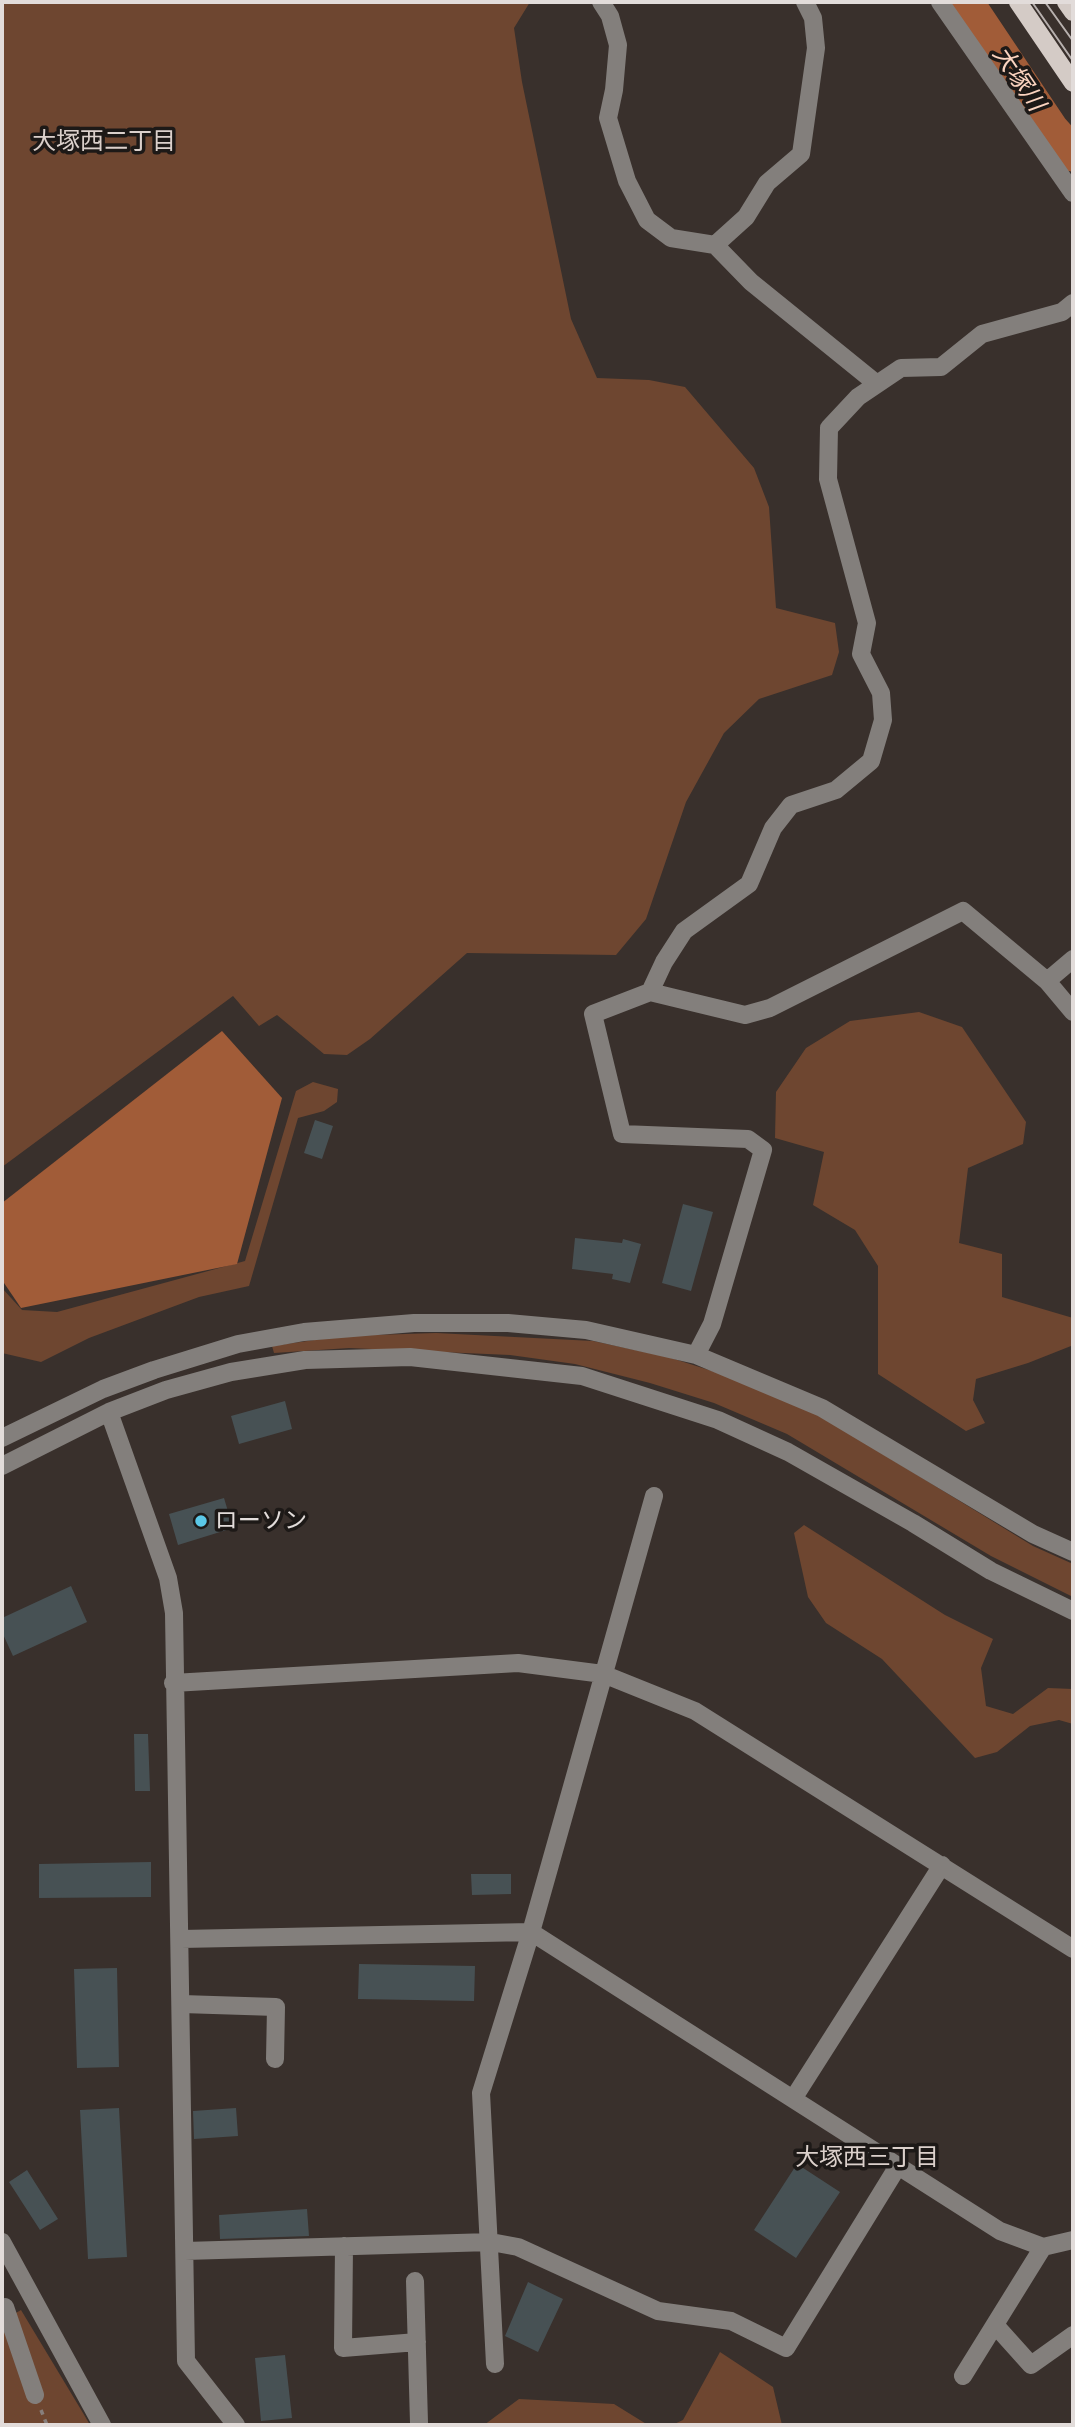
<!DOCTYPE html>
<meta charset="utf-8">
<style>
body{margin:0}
#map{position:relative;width:1075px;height:2427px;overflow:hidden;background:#39302c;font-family:"PT Serif",serif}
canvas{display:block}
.frame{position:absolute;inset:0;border:4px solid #e2dcda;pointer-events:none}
</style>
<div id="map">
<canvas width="1075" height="2427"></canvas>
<div class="frame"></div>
</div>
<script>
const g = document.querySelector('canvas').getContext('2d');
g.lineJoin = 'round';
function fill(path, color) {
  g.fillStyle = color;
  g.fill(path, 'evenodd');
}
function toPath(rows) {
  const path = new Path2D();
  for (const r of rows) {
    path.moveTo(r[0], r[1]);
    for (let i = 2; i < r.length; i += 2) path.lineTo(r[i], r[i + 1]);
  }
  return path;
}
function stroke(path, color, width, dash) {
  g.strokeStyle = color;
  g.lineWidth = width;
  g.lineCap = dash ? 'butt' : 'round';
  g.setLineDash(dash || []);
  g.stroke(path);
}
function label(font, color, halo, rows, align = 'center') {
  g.font = font + ' "PT Serif","Noto Sans JP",serif';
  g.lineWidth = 7;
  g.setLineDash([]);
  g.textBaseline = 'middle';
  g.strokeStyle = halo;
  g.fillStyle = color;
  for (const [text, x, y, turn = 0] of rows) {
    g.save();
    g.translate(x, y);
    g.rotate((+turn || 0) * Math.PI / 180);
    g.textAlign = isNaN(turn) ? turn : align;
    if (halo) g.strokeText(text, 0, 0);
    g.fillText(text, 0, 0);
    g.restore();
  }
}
fill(toPath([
 [2,2,530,2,514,28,522,82,571,319,597,378,649,380,685,387,754,468,769,507,776,608,835,623,839,652,832,675,759,699,724,733,686,802,646,919,616,955,467,953,370,1039,347,1055,324,1054,277,1015,259,1026,233,996,2,1167],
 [919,1012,962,1027,1026,1122,1023,1144,968,1168,959,1243,1002,1254,1002,1297,1073,1318,1071,1346,1028,1363,976,1379,973,1400,985,1423,966,1431,878,1374,878,1266,855,1230,813,1205,824,1152,775,1138,776,1092,806,1048,850,1021],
 [313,1082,338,1089,337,1102,324,1111,298,1118,249,1286,199,1297,89,1338,41,1362,2,1353,2,1288,22,1310,57,1312,245,1261,296,1091],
 [436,1333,593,1341,668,1357,756,1385,826,1419,1033,1546,1073,1564,1073,1597,991,1556,787,1434,714,1403,650,1383,575,1364,510,1355,349,1348,274,1353,272,1346,343,1336],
 [804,1525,945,1615,993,1639,981,1668,986,1706,1013,1714,1048,1688,1073,1689,1073,1724,1059,1720,1030,1726,997,1752,975,1758,882,1659,826,1623,808,1597,794,1533],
 [21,2310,83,2413,90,2425,2,2425,2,2321],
 [720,2352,773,2387,782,2425,672,2425,683,2420],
 [519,2399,614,2404,648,2425,484,2425]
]), '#6e4630');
fill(toPath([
 [222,1031,282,1098,237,1264,21,1308,2,1280,2,1203]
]), '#a15c38');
stroke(toPath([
 [966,2,1051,129,1073,154]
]), '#a15c38', 35);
fill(toPath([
 [315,1120,333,1126,322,1159,304,1153],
 [683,1204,713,1212,691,1291,662,1283],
 [575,1238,622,1243,623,1239,641,1244,630,1283,612,1279,613,1274,572,1269],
 [285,1401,292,1429,239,1444,231,1416],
 [224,1498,233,1528,178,1545,169,1514],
 [71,1586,87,1622,13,1656,2,1632,2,1618],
 [134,1734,148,1734,150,1791,135,1791],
 [151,1862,151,1897,39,1898,39,1864],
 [471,1874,511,1874,511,1894,472,1895],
 [359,1964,475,1966,474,2001,358,1999],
 [117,1968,119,2067,77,2068,74,1969],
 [119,2108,127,2257,88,2259,80,2110],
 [236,2108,238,2136,194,2139,193,2111],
 [797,2164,840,2192,796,2258,754,2230],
 [27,2170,58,2219,40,2230,9,2182],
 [307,2209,309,2236,220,2239,219,2215],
 [528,2282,563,2299,538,2352,505,2336],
 [285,2355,292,2418,261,2421,255,2358]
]), '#475154');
stroke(toPath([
 [41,2410,47,2425]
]), '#877f7c', 3.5, [5, 5]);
stroke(toPath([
 [601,2,610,16,618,45,614,90,608,118,627,181,647,220,671,238,715,245,751,282,877,384],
 [940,2,1073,193],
 [715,245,746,217,767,183,801,154,816,48,813,18,805,2],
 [1047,981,1073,959],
 [650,992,745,1015,770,1008,963,911,1047,981,1073,1012],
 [696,1355,712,1324,763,1150,748,1139,622,1134,593,1014,650,992,664,962,684,931,749,884,773,828,791,805,836,790,871,761,883,720,881,693,861,654,867,623,828,479,829,428,858,397,901,368,941,367,982,334,1062,312,1073,303],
 [109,1412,168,1578,174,1613,186,2361,236,2425],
 [2,1438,103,1389,154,1370,238,1344,304,1332,414,1323,508,1323,586,1330,696,1355,822,1408,1033,1534,1073,1552],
 [2,1466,109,1412,166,1390,231,1372,305,1360,410,1357,582,1376,718,1420,788,1452,913,1523,991,1571,1073,1611],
 [173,1683,518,1663,603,1674,695,1711,1073,1949],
 [181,1939,531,1932,1000,2231,1043,2247,1073,2240],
 [182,2004,276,2007,275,2059],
 [793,2099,942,1865],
 [2,2242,102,2425],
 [344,2246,343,2348,417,2342],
 [185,2251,491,2242,518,2247,658,2311,731,2321,786,2348,898,2166],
 [415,2281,419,2423],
 [5,2307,35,2395],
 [996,2326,1031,2365,1073,2335],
 [495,2364,481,2093,531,1932,654,1496],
 [963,2376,1043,2247]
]), '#837f7c', 18);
stroke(toPath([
 [1018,2,1073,83],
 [1066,2,1073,12]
]), '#d4cbc6', 18);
stroke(toPath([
 [1032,2,1073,61],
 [1045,2,1073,41]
]), '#b7b0ae', 2);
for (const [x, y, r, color] of [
 [201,1521,7,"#5bc8e7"]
]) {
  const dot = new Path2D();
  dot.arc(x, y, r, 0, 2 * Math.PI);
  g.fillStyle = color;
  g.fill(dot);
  stroke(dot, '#1d1917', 2.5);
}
label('23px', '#e2dcda', '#1d1917', [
 ["ローソン",215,1521]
], 'left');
label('italic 24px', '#fcd4c0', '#1d1917', [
 ["大塚川",1018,79,56]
]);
label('24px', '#dbd0cb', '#1d1917', [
 ["大塚西二丁目",104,142],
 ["大塚西三丁目",867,2158]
]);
</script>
